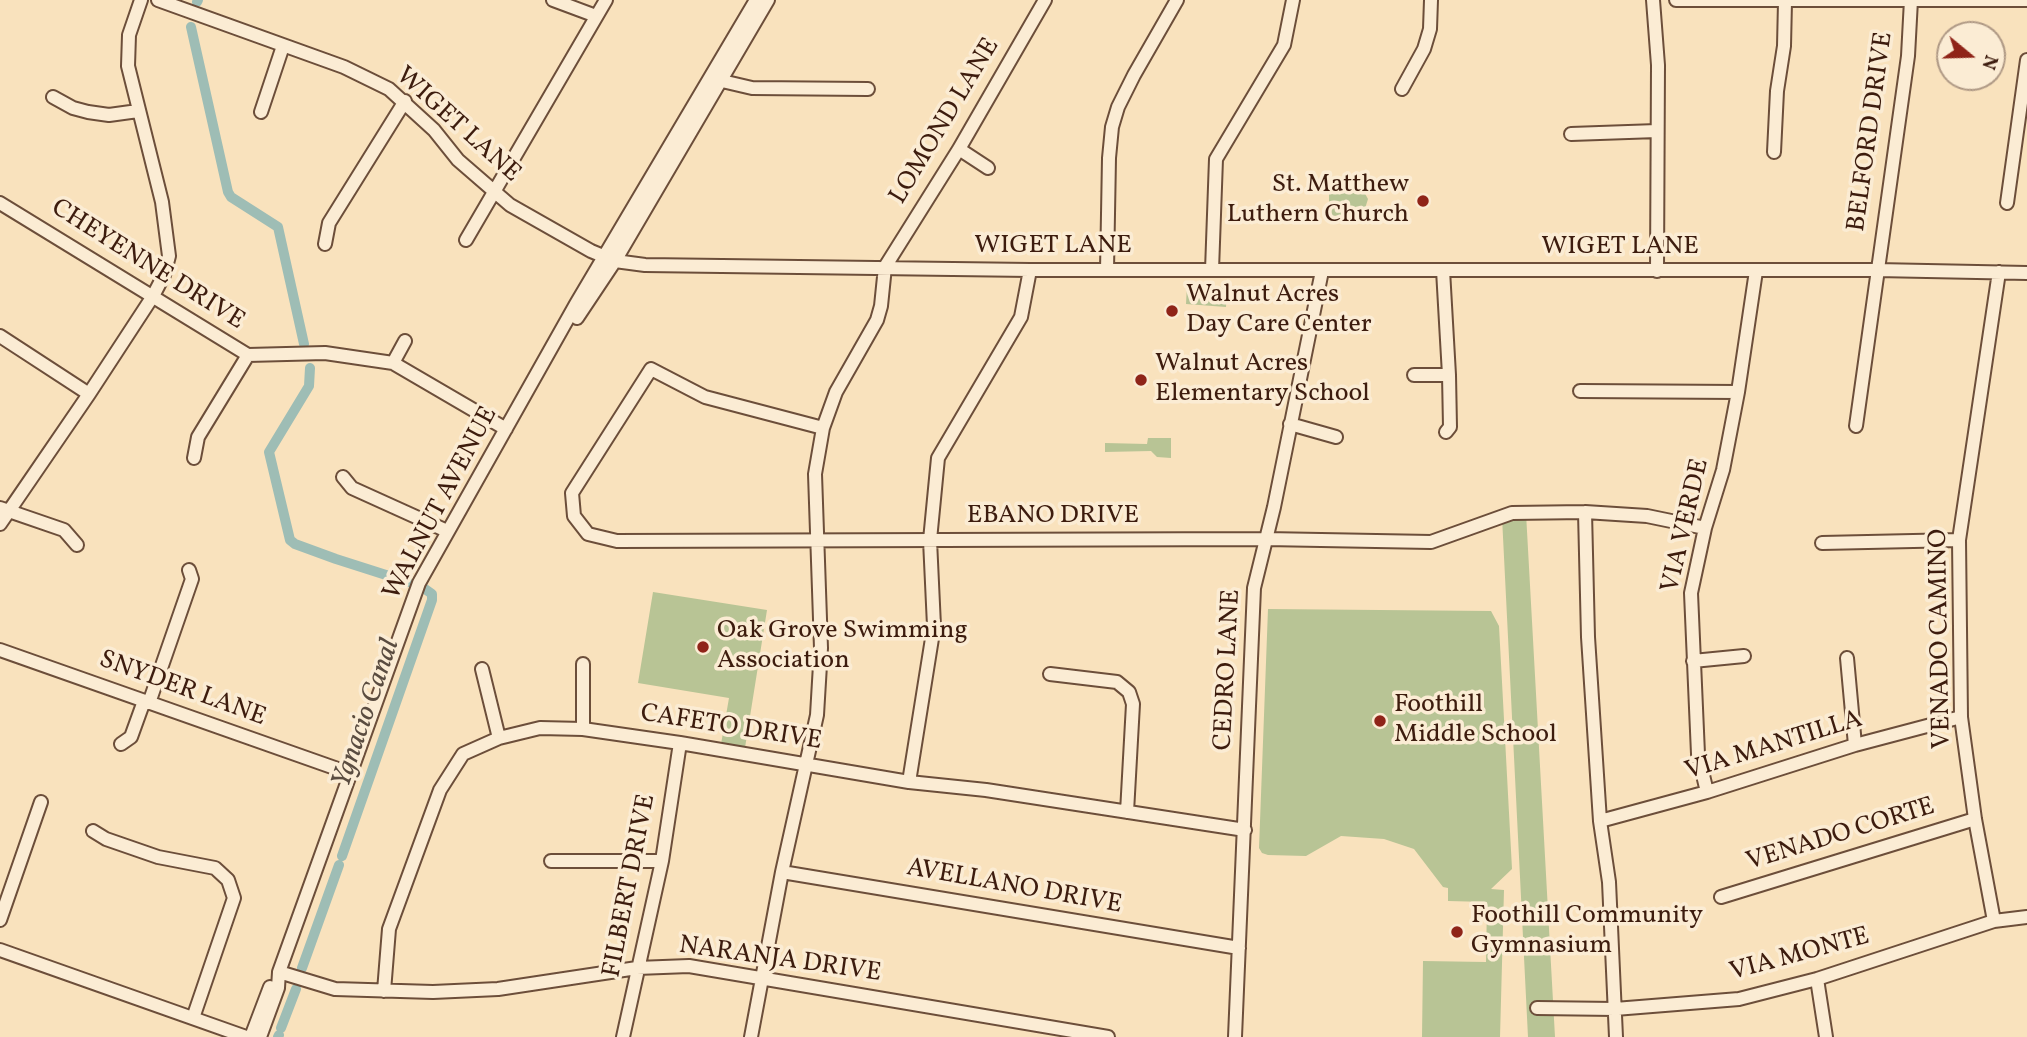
<!DOCTYPE html>
<style>
body{margin:0}
#map{position:relative;width:2027px;height:1037px;overflow:hidden;background:#f9e2bd;font-family:Vollkorn,serif}
canvas{display:block}
.north{position:absolute;left:1936px;top:21px;width:70px;height:70px;box-sizing:border-box;background:#fbecd4;border:2px solid #af9985;border-radius:50%;rotate:109deg;font-size:19px;font-weight:700;line-height:28px;text-align:center;color:#3d1c0e}
.north::after{content:'';display:block;margin:auto;width:24px;height:32px;background:#8f2418;clip-path:polygon(50% 0,100% 100%,50% 72%,0 100%)}
</style>
<div id="map">
<canvas width="2027" height="1037"></canvas>
<div class="north">N</div>
</div>
<script>
const g = document.querySelector('canvas').getContext('2d');
g.lineJoin = 'round';
function fill(path, color) {
  g.fillStyle = color;
  g.fill(path, 'evenodd');
}
function toPath(rows) {
  const path = new Path2D();
  for (const r of rows) {
    path.moveTo(r[0], r[1]);
    for (let i = 2; i < r.length; i += 2) path.lineTo(r[i], r[i + 1]);
  }
  return path;
}
function stroke(path, color, width, dash) {
  g.strokeStyle = color;
  g.lineWidth = width;
  g.lineCap = dash ? 'butt' : 'round';
  g.setLineDash(dash || []);
  g.stroke(path);
}
function label(font, color, halo, rows, align = 'center') {
  g.font = font + ' Vollkorn,serif';
  g.lineWidth = 7;
  g.setLineDash([]);
  g.textBaseline = 'middle';
  g.strokeStyle = halo;
  g.fillStyle = color;
  for (const [text, x, y, turn = 0] of rows) {
    g.save();
    g.translate(x, y);
    g.rotate((+turn || 0) * Math.PI / 180);
    g.textAlign = isNaN(turn) ? turn : align;
    if (halo) g.strokeText(text, 0, 0);
    g.fillText(text, 0, 0);
    g.restore();
  }
}
fill(toPath([
 [1329,190,1363,190,1368,199,1363,215,1329,216],
 [1187,285,1227,287,1226,307,1186,304],
 [1148,438,1171,438,1171,458,1157,457,1151,451,1105,452,1105,443,1147,444],
 [1526,513,1555,1037,1528,1037,1502,517],
 [653,592,767,610,744,754,720,750,729,698,638,683],
 [1268,609,1491,611,1499,626,1512,869,1491,889,1504,890,1500,1037,1422,1037,1423,961,1486,962,1487,902,1448,901,1448,888,1443,887,1414,849,1384,839,1341,836,1306,856,1268,855,1262,853,1259,848]
]), '#b8c495');
stroke(toPath([
 [197,2,198,0],
 [191,27,228,192,231,197,278,227,304,344],
 [310,368,309,386,269,452,290,540,295,544,336,559,408,582],
 [342,856,432,600,432,594,425,589],
 [302,968,339,865],
 [281,1028,296,989],
 [278,1037,279,1035]
]), '#9ebdb5', 10);
const minor = toPath([
 [158,0,344,67,389,89,434,130,458,160,510,205,591,251,615,261,645,265,1030,270,1877,270,2027,273],
 [553,0,596,16],
 [1653,0,1658,65,1657,271],
 [1676,0,2027,0],
 [715,77,722,81,752,88,868,89],
 [1402,89,1424,49,1430,29,1431,0],
 [53,97,73,108,88,112,109,115,138,111],
 [261,112,283,46],
 [1571,134,1657,131],
 [959,149,988,168],
 [1774,152,1777,91,1784,46,1785,2],
 [0,203,248,355,325,353,393,363,506,429],
 [2007,203,2027,60],
 [466,240,606,0],
 [325,244,329,223,405,101],
 [1107,270,1109,158,1112,127,1118,107,1134,75,1177,0],
 [1212,270,1216,159,1284,45,1293,0],
 [1443,270,1449,375,1450,427,1446,432],
 [577,318,615,261,768,0],
 [0,336,89,394],
 [393,363,405,341],
 [1414,375,1449,375],
 [1580,391,1738,392],
 [1290,424,1336,437],
 [1856,426,1908,56,1911,0],
 [823,428,705,397,651,369,572,493,574,516,588,534,617,541,1266,539,1431,542,1512,513,1585,512,1647,516,1705,528],
 [194,458,198,437,248,355],
 [343,477,352,488,447,531],
 [0,508,64,530,77,545],
 [1585,512,1588,637,1600,821,1609,882,1616,1037],
 [0,524,89,394,153,296,164,275,169,256,162,202,128,66,129,35,141,0],
 [1822,543,1959,540],
 [0,650,349,773],
 [1847,658,1855,745],
 [1693,661,1744,656],
 [482,669,499,738],
 [1050,674,1117,682,1129,692,1133,704,1127,812],
 [149,703,192,579,189,570],
 [583,729,583,664],
 [121,744,131,737,144,701],
 [909,782,934,626,930,540,938,458,1021,317,1030,270],
 [1707,792,1698,754,1691,593,1705,528,1723,470,1738,392,1756,271],
 [1600,821,1707,792,1855,745,1961,717],
 [93,831,106,839,158,857,215,868,228,880,234,898,193,1018],
 [551,861,662,861],
 [782,872,1239,948],
 [1721,897,1975,819],
 [0,920,41,802],
 [1994,921,1975,819,1961,717,1959,540,1999,272],
 [0,950,246,1037],
 [279,972,335,989,433,992,498,989,637,968,689,966,1108,1037],
 [1817,979,1826,1037],
 [384,991,389,929,440,790,463,754,499,738,540,728,583,729,680,743,909,782,986,790,1245,830],
 [1537,1008,1615,1009,1739,999,1817,979,1994,921,2027,917],
 [251,1037,270,987],
 [260,1037,278,988,279,972,419,583,576,304,756,0],
 [623,1037,662,861,680,743],
 [751,1037,782,872,817,715,821,648,815,474,823,428,836,392,877,320,881,306,885,267,959,149,1045,0],
 [1235,1037,1254,588,1274,507,1322,271]
]);
stroke(minor, '#6c4e3a', 16);
stroke(minor, '#fbecd4', 12);
for (const [x, y, r, color] of [
 [1423,201,7,"#8f2418"],
 [1172,311,7,"#8f2418"],
 [1141,380,7,"#8f2418"],
 [703,647,7,"#8f2418"],
 [1380,721,7,"#8f2418"],
 [1457,932,7,"#8f2418"]
]) {
  const dot = new Path2D();
  dot.arc(x, y, r, 0, 2 * Math.PI);
  g.fillStyle = color;
  g.fill(dot);
  stroke(dot, '#fbecd4', 2.5);
}
label('26px', '#3d1c0e', '#fbecd4', [
 ["LOMOND LANE",946,122,-59],
 ["WIGET LANE",457,126,42],
 ["BELFORD DRIVE",1872,132,-82],
 ["WIGET LANE",1053,247],
 ["WIGET LANE",1620,248],
 ["CHEYENNE DRIVE",147,266,32],
 ["WALNUT AVENUE",442,504,-62],
 ["EBANO DRIVE",1053,517],
 ["VIA VERDE",1687,526,-77],
 ["VENADO CAMINO",1942,639,-91],
 ["CEDRO LANE",1229,670,-87],
 ["SNYDER LANE",182,690,20],
 ["CAFETO DRIVE",731,729,9],
 ["VIA MANTILLA",1774,747,-17],
 ["VENADO CORTE",1841,836,-17],
 ["FILBERT DRIVE",631,886,-79],
 ["AVELLANO DRIVE",1014,888,10],
 ["VIA MONTE",1800,956,-15],
 ["NARANJA DRIVE",780,961,8]
]);
label('26px', '#3d1c0e', '#fbecd4', [
 ["St. Matthew",1409,186,"right"],
 ["Luthern Church",1409,216,"right"],
 ["Walnut Acres",1186,296],
 ["Day Care Center",1186,326],
 ["Walnut Acres",1155,365],
 ["Elementary School",1155,395],
 ["Oak Grove Swimming",717,632],
 ["Association",717,662],
 ["Foothill",1394,706],
 ["Middle School",1394,736],
 ["Foothill Community",1471,917],
 ["Gymnasium",1471,947]
], 'left');
label('italic 28px', '#5a4c40', '#fbecd4', [
 ["Ygnacio Canal",368,714,-71]
]);
</script>
